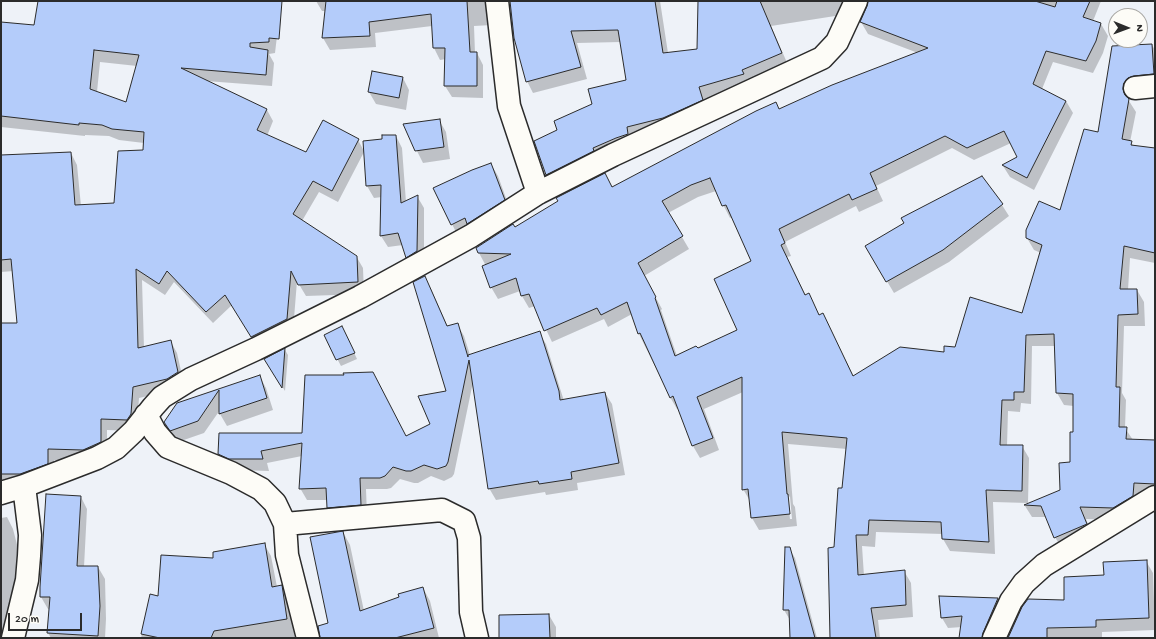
<!DOCTYPE html>
<style>
body{margin:0}
#map{position:relative;width:1156px;height:639px;overflow:hidden;background:#eef2f8;font-family:"Gochi Hand",sans-serif}
canvas{display:block}
.frame{position:absolute;inset:0;border:2px solid #2b2b2b;pointer-events:none}
.north{position:absolute;left:1108px;top:8px;width:40px;height:40px;box-sizing:border-box;background:#fdfcf7;border:1px solid #a9a8a5;border-radius:50%;rotate:91deg;font-size:11px;font-weight:700;line-height:16px;text-align:center;color:#2b2b2b}
.north::after{content:'';display:block;margin:auto;width:14px;height:18px;background:#2b2b2b;clip-path:polygon(50% 0,100% 100%,50% 72%,0 100%)}
.scale{position:absolute;left:8px;top:613px;width:74px;height:18px;box-sizing:border-box;border:2px solid #2b2b2b;border-top:0;padding-left:5px;font-size:12px;line-height:14px;white-space:nowrap;color:#2b2b2b;-webkit-text-stroke:3px #fdfcf7;paint-order:stroke}
</style>
<div id="map">
<canvas width="1156" height="639"></canvas>
<div class="frame"></div>
<div class="north">N</div>
<div class="scale">20 m</div>
</div>
<script>
const g = document.querySelector('canvas').getContext('2d');
g.lineJoin = 'round';
function fill(path, color) {
  g.fillStyle = color;
  g.fill(path, 'evenodd');
}
function toPath(rows) {
  const path = new Path2D();
  for (const r of rows) {
    path.moveTo(r[0], r[1]);
    for (let i = 2; i < r.length; i += 2) path.lineTo(r[i], r[i + 1]);
  }
  return path;
}
function stroke(path, color, width, dash) {
  g.strokeStyle = color;
  g.lineWidth = width;
  g.lineCap = dash ? 'butt' : 'round';
  g.setLineDash(dash || []);
  g.stroke(path);
}
fill(toPath([
 [39,1,210,1,277,36,275,53,269,54,274,63,272,86,206,81,267,110,273,121,267,136,307,153,358,140,364,151,383,140,396,136,402,148,406,202,417,196,424,208,424,263,414,269,407,257,403,245,388,247,381,236,382,197,374,198,367,186,364,152,338,202,319,192,302,221,356,256,363,268,364,294,306,296,297,281,293,331,259,349,232,305,213,323,174,282,165,295,142,280,144,348,171,342,177,353,184,384,174,390,139,398,137,426,133,431,107,430,107,454,90,462,54,460,54,475,1,487,1,324,19,323,14,271,1,272,1,156,71,153,77,165,81,206,114,204,144,151,144,143,119,140,109,136,85,135,85,136,1,127,1,23,35,26],
 [100,62,137,66,127,103,97,92],
 [316,1,500,1,492,25,474,26,475,53,477,53,483,65,483,98,452,97,445,86,446,59,440,60,434,48,432,26,375,33,376,47,330,50,323,38,326,11,322,11],
 [509,1,660,1,668,53,698,50,699,1,859,1,848,14,771,26,788,65,749,86,705,99,709,111,554,186,547,174,558,130,627,80,621,42,577,43,587,79,533,93,527,81,511,2],
 [868,1,1101,1,1093,21,1101,24,1108,36,1103,53,1093,73,1053,62,1042,89,1066,101,1073,113,1034,190,1010,177,1003,166,1019,158,1011,143,974,160,952,148,876,186,883,201,859,212,856,206,785,242,791,256,787,257,806,296,815,307,820,316,823,314,854,377,945,353,1023,314,1041,253,1034,250,1027,238,1061,212,1099,134,1113,47,1152,45,1155,50,1155,86,1130,96,1129,101,1136,112,1130,142,1134,146,1155,149,1155,263,1130,258,1128,290,1137,290,1144,302,1145,326,1124,326,1122,393,1126,400,1125,428,1133,440,1155,441,1155,496,1120,520,1086,519,1093,536,1062,549,1055,537,1047,517,1032,517,1025,506,1061,491,1071,463,1074,433,1074,406,1064,405,1057,393,1055,346,1032,346,1031,404,1021,403,1020,412,1008,411,1007,446,1022,446,1029,458,1028,503,993,502,995,554,950,551,943,539,943,534,876,532,875,547,862,546,864,576,904,571,911,583,913,617,878,620,880,638,831,638,835,548,847,449,788,444,793,504,795,507,797,526,759,530,752,518,750,501,743,489,743,392,704,409,719,450,700,458,693,446,679,408,677,409,670,397,639,334,632,314,608,327,604,319,552,342,535,306,529,308,522,296,520,291,498,299,491,287,486,266,479,253,515,228,605,174,613,188,779,110,918,53,868,34,861,22,868,6],
 [716,191,730,218,732,217,753,262,739,331,697,350,677,356,661,310,662,309,644,276,689,249,668,213,698,197],
 [787,494,790,497,792,519,790,519],
 [373,72,403,78,409,90,406,110,376,104,369,92],
 [439,120,446,132,450,159,423,163,404,125],
 [491,164,498,176,511,212,458,236,452,224],
 [1002,205,1009,216,949,262,894,293,866,246],
 [425,278,431,289,448,327,457,324,464,336,470,355,539,333,546,344,564,401,605,393,612,404,625,475,577,483,578,490,546,495,545,492,496,500,489,488,473,382,454,474,452,477,444,481,431,476,418,483,414,483,400,479,391,488,387,489,366,489,367,516,335,519,328,507,328,500,307,500,300,488,302,456,267,463,269,471,236,470,226,466,219,454,220,434,406,437,432,425,448,392],
 [345,333,357,359,341,366,325,336],
 [285,350,288,355,285,391,266,359],
 [260,377,266,388,273,410,227,426,220,414,220,410,204,433,178,442,165,422,177,403],
 [81,497,87,509,84,567,98,567,105,579,106,619,105,638,51,638,48,633,50,609,48,609,41,597,41,587],
 [7,517,13,529,22,564,5,638,1,638,1,518],
 [343,532,350,545,364,611,423,588,430,601,439,638,321,638,329,623],
 [264,544,271,556,277,587,281,586,288,599,295,638,141,638,151,596,159,597,214,559],
 [789,548,795,558,817,638,791,638,790,620,784,610],
 [1146,561,1153,573,1155,630,1102,632,1102,638,1009,638,1105,576],
 [940,597,998,599,1004,609,991,638,960,638,962,627,948,628,942,618],
 [549,615,556,627,556,638,500,638]
]), '#0003');
const building = toPath([
 [38,1,282,1,279,39,269,38,269,42,250,43,250,47,268,50,266,75,181,68,267,109,257,130,306,152,323,120,359,139,332,191,313,181,293,214,357,256,358,282,298,285,291,271,287,319,251,337,225,295,206,312,167,271,159,284,136,269,138,348,171,340,178,372,167,379,133,387,131,414,127,420,101,419,101,442,83,450,48,449,48,464,20,474,1,474,1,323,17,323,11,259,1,260,1,155,71,152,75,205,114,203,118,151,143,150,144,132,112,129,102,125,79,123,79,125,1,116,1,22,34,25,38,1],
 [94,50,139,55,126,102,90,89,94,50],
 [326,1,467,1,470,52,477,52,477,86,444,86,445,48,433,48,431,14,369,22,370,36,322,38,326,1],
 [510,1,655,1,663,53,697,49,698,1,760,1,782,53,742,70,744,74,699,87,703,100,663,118,627,127,628,134,616,138,593,148,594,151,546,175,534,141,557,130,554,121,592,104,588,89,626,80,618,30,571,31,581,67,526,82,514,38,510,1],
 [868,1,1035,1,1055,7,1057,1,1090,1,1083,17,1101,23,1096,41,1086,61,1046,51,1033,84,1066,101,1027,178,1002,165,1017,157,1004,131,967,148,945,136,870,173,877,189,852,200,849,194,779,229,785,243,781,245,805,295,809,293,819,315,823,313,853,376,900,347,944,352,944,346,955,347,970,297,1022,313,1042,245,1026,238,1026,230,1039,201,1060,210,1084,129,1098,132,1112,46,1152,44,1154,74,1134,76,1128,78,1124,83,1123,89,1125,95,1129,99,1122,139,1132,141,1131,145,1155,148,1155,253,1124,246,1120,289,1137,289,1138,314,1118,315,1116,387,1120,387,1119,427,1127,427,1126,439,1155,440,1155,484,1134,483,1133,496,1113,508,1080,507,1087,524,1054,538,1041,506,1024,505,1060,490,1059,463,1070,462,1070,432,1073,432,1073,394,1056,393,1054,334,1026,335,1024,392,1014,392,1014,400,1002,400,1000,445,1023,445,1022,491,986,490,989,542,942,539,941,522,869,520,868,535,856,535,858,575,905,570,906,605,871,608,876,638,830,638,828,548,834,547,838,488,842,488,847,438,782,432,787,494,788,494,790,514,751,518,748,489,742,490,742,377,697,397,713,438,692,446,673,396,670,398,640,333,638,334,627,302,601,315,597,308,544,331,529,294,521,296,516,278,490,288,482,266,511,254,478,253,476,248,513,224,515,227,558,201,556,198,605,173,612,187,756,111,776,102,779,109,832,85,928,48,860,22,867,6,868,1],
 [710,178,722,206,726,205,751,261,714,279,737,330,698,348,696,346,675,356,655,298,656,297,638,263,683,236,662,201,691,185,710,178],
 [372,71,403,77,399,98,368,92,372,71],
 [440,119,444,147,415,151,403,124,440,119],
 [382,135,396,135,401,203,418,195,417,251,406,258,398,233,380,236,381,185,366,186,363,141,382,139,382,135],
 [491,163,505,200,467,224,465,218,451,225,433,188,472,170,491,163],
 [982,176,1003,204,943,250,886,282,865,246,904,223,901,218,982,176],
 [425,276,447,326,458,323,468,357,468,355,540,331,559,391,560,400,605,392,619,463,571,472,572,479,539,484,538,481,488,489,469,360,448,462,446,466,437,469,424,465,411,471,406,471,393,467,385,476,380,478,360,478,361,505,327,508,326,488,299,489,302,443,261,451,263,459,229,459,218,454,219,433,302,433,305,375,344,375,343,373,373,372,406,436,430,424,418,396,446,391,413,282,425,276],
 [342,326,355,353,336,360,324,335,342,326],
 [285,348,282,388,264,359,285,348],
 [260,375,267,398,219,414,219,390,198,421,170,431,164,422,177,403,260,375],
 [46,494,81,496,77,566,98,566,100,606,98,636,47,633,50,597,40,597,40,587,46,494],
 [343,531,360,611,399,597,398,594,423,587,434,628,395,638,320,638,318,626,328,623,310,537,343,531],
 [265,543,272,587,282,585,287,619,214,631,211,638,160,638,141,634,150,594,158,596,161,555,213,558,213,552,265,543],
 [785,547,790,547,815,638,790,638,789,610,783,610,785,547],
 [1147,560,1149,618,1096,620,1096,627,1047,628,1047,638,1008,638,1022,607,1028,599,1064,600,1064,577,1104,575,1103,562,1147,560],
 [939,596,998,598,983,633,982,638,959,638,962,616,941,618,939,596],
 [549,614,550,638,499,638,499,615,549,614]
]);
fill(building, '#b4ccfa');
stroke(building, '#2b2b2b', 1);
const minor = toPath([
 [497,1,509,106,538,193],
 [1135,88,1155,86],
 [146,415,155,432,168,447,231,473,261,489,275,503,285,524,287,555,308,638],
 [1,493,24,486,97,458,116,448,134,431,153,407,162,397,191,379,256,349,360,297,471,236,538,193,613,155,822,58,837,42,856,1],
 [285,524,442,510,464,521,469,538,471,612,477,638],
 [13,638,27,580,29,556,30,535,24,486],
 [994,638,1011,601,1024,583,1044,565,1155,497]
]);
stroke(minor, '#2b2b2b', 25);
stroke(minor, '#fdfcf7', 22);
</script>
